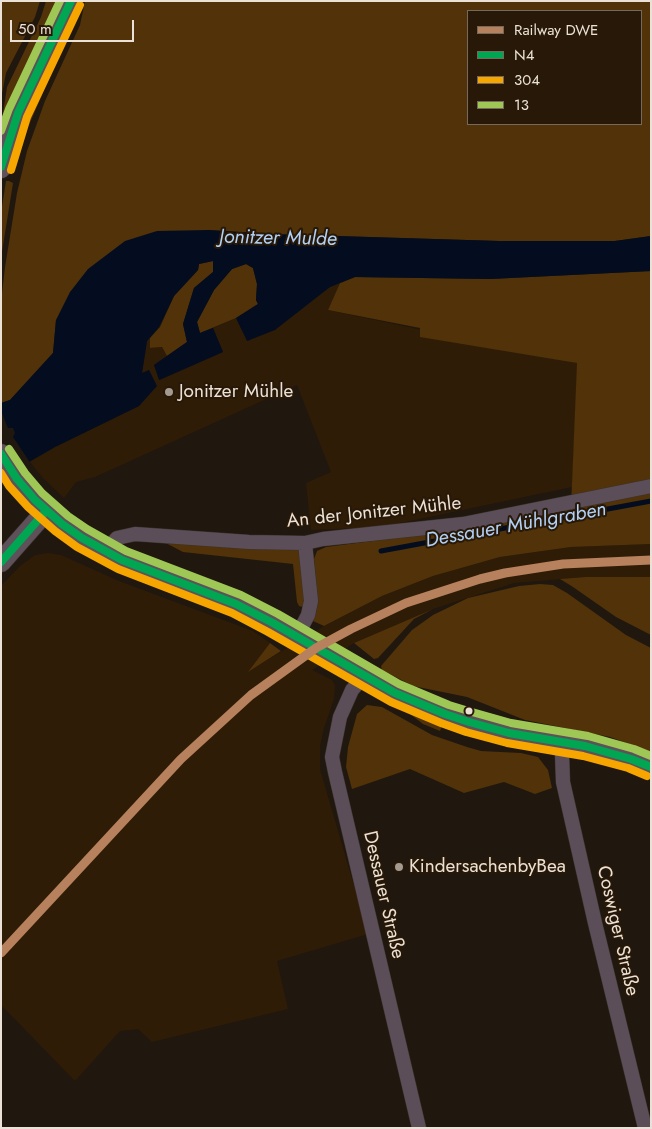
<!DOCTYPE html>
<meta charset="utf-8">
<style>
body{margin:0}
#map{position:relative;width:652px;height:1129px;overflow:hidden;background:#20170e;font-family:Jost,sans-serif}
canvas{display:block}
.frame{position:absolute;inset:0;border:2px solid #ece1d6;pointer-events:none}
.legend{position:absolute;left:467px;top:10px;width:175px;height:115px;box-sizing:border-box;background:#271807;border:1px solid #76685a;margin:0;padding:6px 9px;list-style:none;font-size:15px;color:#ece1d6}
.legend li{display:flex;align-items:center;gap:10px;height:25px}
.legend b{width:25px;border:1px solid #76685a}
.scale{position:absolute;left:10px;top:20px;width:124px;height:22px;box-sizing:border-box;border:2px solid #ece1d6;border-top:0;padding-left:6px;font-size:15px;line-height:18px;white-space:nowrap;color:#ece1d6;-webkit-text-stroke:4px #271807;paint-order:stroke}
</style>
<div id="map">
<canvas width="652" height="1129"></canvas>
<div class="frame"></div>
<ul class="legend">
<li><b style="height:6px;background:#b6815c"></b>Railway DWE</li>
<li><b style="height:6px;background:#00a651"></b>N4</li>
<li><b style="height:6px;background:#f7a600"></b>304</li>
<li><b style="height:6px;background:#9fc755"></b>13</li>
</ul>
<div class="scale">50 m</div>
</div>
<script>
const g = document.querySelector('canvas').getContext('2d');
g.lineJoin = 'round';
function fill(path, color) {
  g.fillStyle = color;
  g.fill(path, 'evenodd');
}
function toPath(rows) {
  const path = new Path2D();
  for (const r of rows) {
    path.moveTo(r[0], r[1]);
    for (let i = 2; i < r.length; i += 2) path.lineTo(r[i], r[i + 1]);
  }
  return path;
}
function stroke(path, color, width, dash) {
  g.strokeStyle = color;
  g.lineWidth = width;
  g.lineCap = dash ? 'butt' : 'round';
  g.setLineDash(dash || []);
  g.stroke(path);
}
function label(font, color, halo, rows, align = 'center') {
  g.font = font + ' Jost,sans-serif';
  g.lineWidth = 4;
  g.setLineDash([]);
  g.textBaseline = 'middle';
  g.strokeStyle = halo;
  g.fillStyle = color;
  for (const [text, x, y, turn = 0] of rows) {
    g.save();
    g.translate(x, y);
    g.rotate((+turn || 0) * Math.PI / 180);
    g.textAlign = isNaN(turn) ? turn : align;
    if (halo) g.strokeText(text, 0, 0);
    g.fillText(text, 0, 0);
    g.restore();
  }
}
fill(toPath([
 [340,283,328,310,578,363,572,487,381,527,311,530,306,483,331,472,297,385,95,477,76,482,64,498,43,478,30,462,55,447,139,406,156,386,149,370,142,374,147,341,150,338,150,348,162,347,167,356,154,365,160,380,223,352,213,328,236,318,248,341,330,287],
 [651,544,651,577,585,577,514,583,433,609,354,643,312,670,332,680,335,685,334,699,324,728,320,746,320,769,368,934,277,961,288,1009,152,1042,138,1029,120,1031,75,1081,1,1005,1,586,20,566,35,555,48,553,61,555,119,581,253,631,270,643,249,671,324,626,382,596,433,576,500,557,571,547]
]), '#2f1c06');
fill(toPath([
 [1,1,40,1,35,17,6,73,1,99],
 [46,1,59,1,12,98,1,126,7,87,41,17],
 [79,1,76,17,29,125,16,167,12,170,9,169,22,124],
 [85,1,651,1,651,236,615,241,499,241,271,234,208,230,56,320,53,353,10,400,1,403,1,302,5,267,17,193,27,151,45,101,80,25],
 [468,11,641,11,641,124,468,124],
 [6,181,9,181,13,183,1,258,1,213],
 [213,261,213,272,194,288,183,324,187,342,167,356,162,347,150,348,150,338,160,327,174,296,198,270,199,264],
 [246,264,253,268,257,284,256,300,258,304,236,318,200,333,197,322,214,290,232,269],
 [651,271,651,544,571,547,500,557,433,576,382,596,324,626,313,621,317,608,317,593,314,559,317,551,326,547,449,531,571,507,577,363,420,337,420,328,328,310,340,283,355,277,490,279],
 [160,540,292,547,298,550,301,554,304,599,303,607,299,606,297,602,293,564,183,552],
 [585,577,651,577,651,635,616,617,573,587,560,579],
 [540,584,553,585,567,593,626,635,651,648,651,752,610,737,525,720,467,697,413,686,382,670,381,666,412,630,433,615,468,598,519,586],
 [433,609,414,619,378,658,374,659,354,643],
 [270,643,281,651,248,672],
 [397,704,443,723,440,731,423,724],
 [367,705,382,707,432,735,467,747,481,751,521,753,538,757,548,770,552,788,535,794,504,782,464,793,410,769,352,789,346,767,348,747,357,714]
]), '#513209');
fill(toPath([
 [208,230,271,234,499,241,615,241,651,236,651,271,490,279,355,277,330,287,275,330,247,341,236,318,258,304,256,300,257,284,253,268,246,264,232,269,214,290,197,322,200,333,213,328,223,352,159,380,154,365,187,342,183,324,194,288,213,272,213,261,199,264,198,270,174,296,159,327,147,341,142,373,149,370,157,386,139,406,55,447,25,464,1,484,1,403,10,400,53,353,56,320,70,292,88,269,125,241,157,231]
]), '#030d1f');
fill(toPath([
 [1,411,8,428,13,428,15,433,13,437,31,464,1,487]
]), '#20170e');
stroke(toPath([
 [381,551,651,501]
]), '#030d1f', 5);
const street = toPath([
 [105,552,117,538,135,534,249,542,305,543,323,539,463,524,651,486],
 [297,636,308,615,311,601,305,543],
 [364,676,352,690,340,717,332,757,335,772,419,1128],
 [564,742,562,754,563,782,595,923,645,1128]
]);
const secondary = toPath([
 [1,168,5,151,18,113,71,1],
 [1,454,17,479,35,500,62,524,82,538,122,560,236,604,273,623,332,658,395,693,445,714,469,722,509,733,585,746,631,759,651,767],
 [1,562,46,511]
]);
stroke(street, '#3b332c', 15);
stroke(secondary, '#3b332c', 21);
stroke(street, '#5c4e59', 14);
stroke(secondary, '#5e515a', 20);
stroke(toPath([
 [1,167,18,113,71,1],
 [1,454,17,479,35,500,62,524,82,538,122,560,236,604,273,623,395,693,445,714,469,722,509,733,585,746,631,759,651,767],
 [1,562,46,511]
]), '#00a651', 8);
stroke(toPath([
 [11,170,27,117,80,5],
 [1,473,9,486,28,507,55,531,77,547,118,569,232,613,268,632,391,702,441,723,466,732,507,743,583,756,628,768,647,776]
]), '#f7a600', 8);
stroke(toPath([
 [1,131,9,109,60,1],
 [9,449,25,473,42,493,68,516,87,529,126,551,241,595,278,614,399,684,449,705,472,712,511,723,588,736,634,749,651,756]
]), '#9fc755', 8);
stroke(toPath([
 [1,953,181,759,251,695,316,648,351,629,406,603,480,579,505,573,563,564,651,560]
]), '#b6815c', 9);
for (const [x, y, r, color] of [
 [169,392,5,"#a59a90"],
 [469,711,4.5,"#ece1d6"],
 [399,867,5,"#a59a90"]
]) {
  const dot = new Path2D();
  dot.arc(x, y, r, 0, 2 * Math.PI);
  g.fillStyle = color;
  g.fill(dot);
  stroke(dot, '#271807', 2);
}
label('19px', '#ece1d6', '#271807', [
 ["Jonitzer Mühle",179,392],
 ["KindersachenbyBea",409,867]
], 'left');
label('19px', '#ece1d6', '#271807', [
 ["An der Jonitzer Mühle",374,513,-6],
 ["Dessauer Straße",383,895,77],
 ["Coswiger Straße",617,931,77]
]);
label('italic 20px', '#b2d1f6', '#271807', [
 ["Jonitzer Mulde",278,239,1],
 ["Dessauer Mühlgraben",516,526,-10]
]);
</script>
